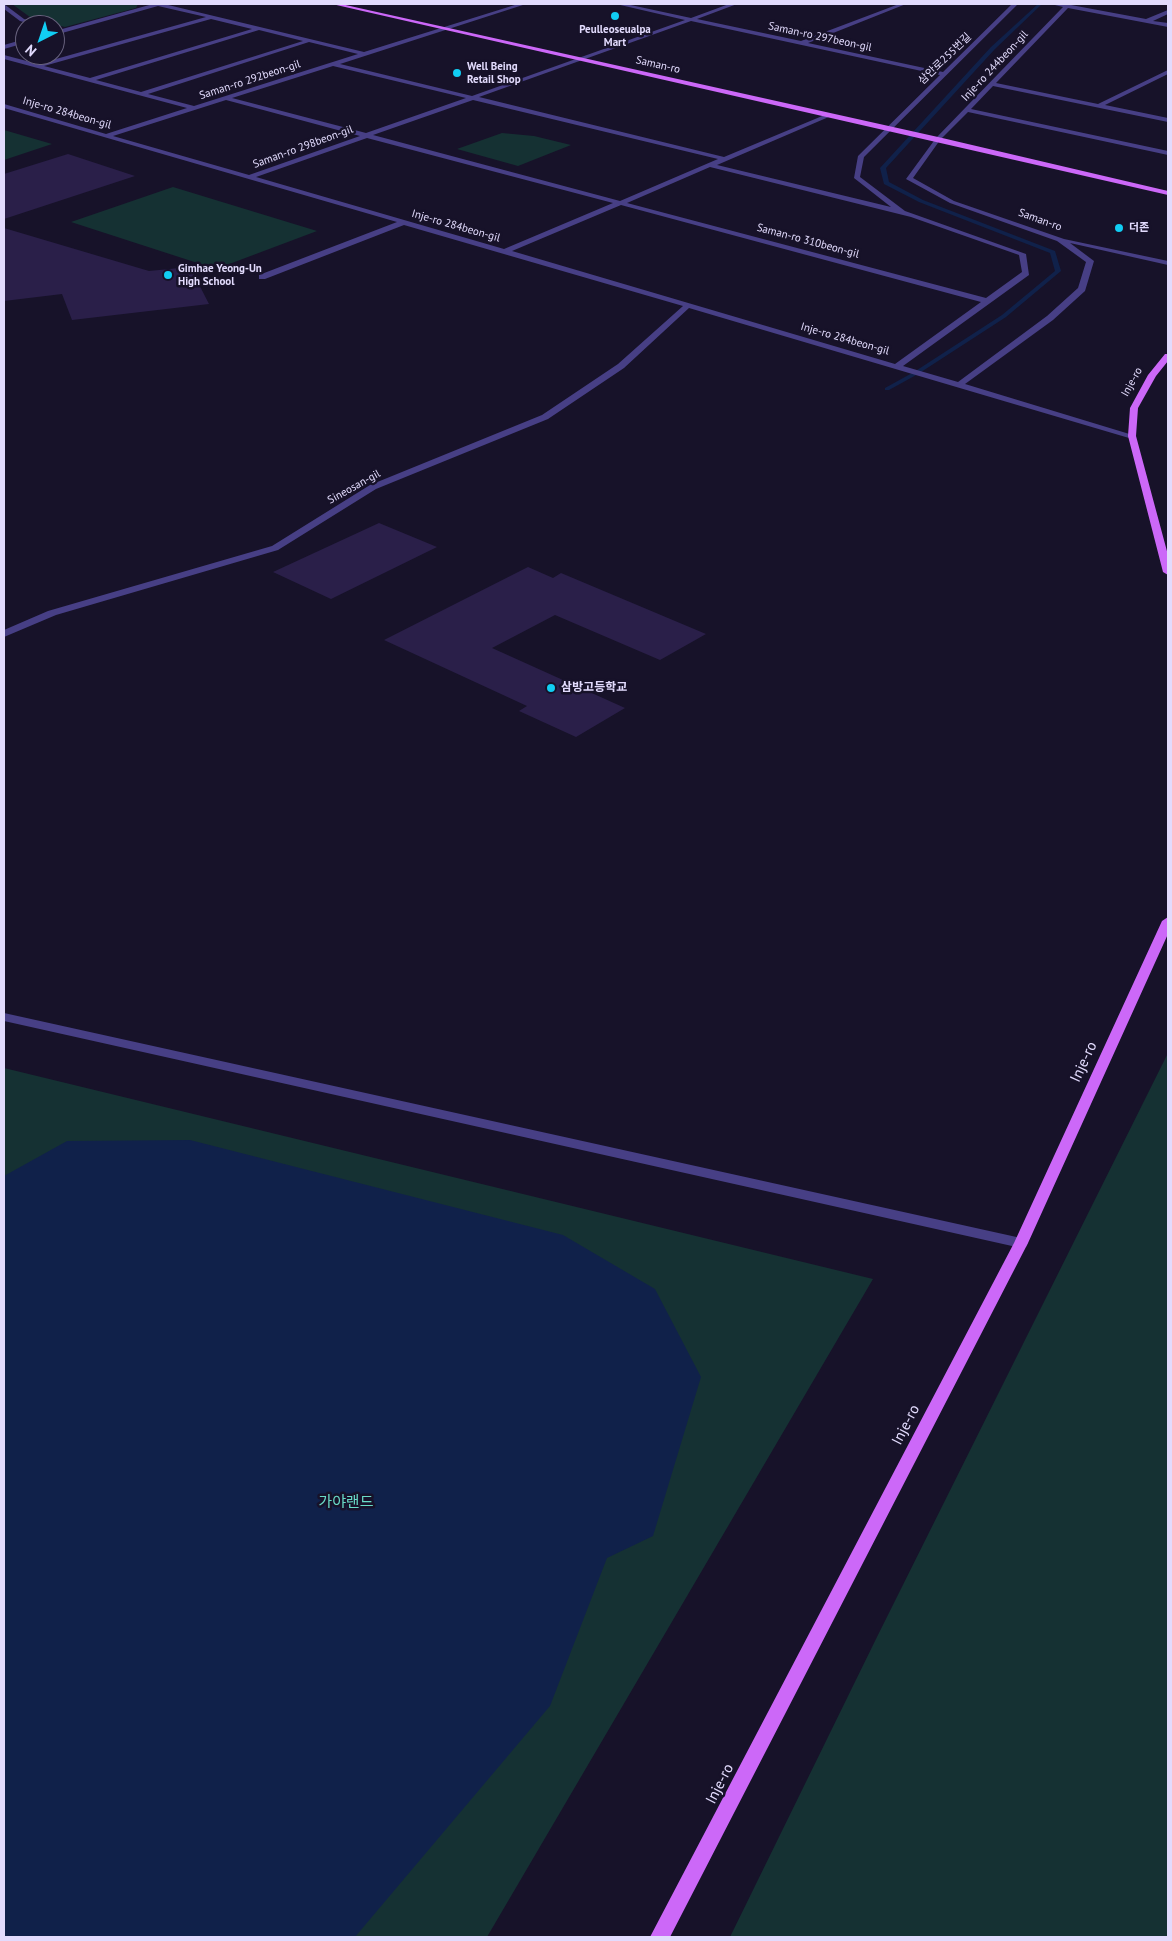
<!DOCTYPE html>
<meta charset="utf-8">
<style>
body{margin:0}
#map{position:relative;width:1172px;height:1941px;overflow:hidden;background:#171229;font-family:"PT Sans",sans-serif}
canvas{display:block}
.frame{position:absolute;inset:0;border:5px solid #e2dbfd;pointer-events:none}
.north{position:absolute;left:15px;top:15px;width:50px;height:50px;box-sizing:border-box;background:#171229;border:1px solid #68627e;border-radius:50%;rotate:221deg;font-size:14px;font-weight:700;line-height:20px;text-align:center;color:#e2dbfd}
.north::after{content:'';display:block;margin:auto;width:18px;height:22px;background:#11cdf3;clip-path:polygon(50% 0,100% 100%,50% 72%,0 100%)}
</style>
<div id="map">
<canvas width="1172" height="1941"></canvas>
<div class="frame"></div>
<div class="north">N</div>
</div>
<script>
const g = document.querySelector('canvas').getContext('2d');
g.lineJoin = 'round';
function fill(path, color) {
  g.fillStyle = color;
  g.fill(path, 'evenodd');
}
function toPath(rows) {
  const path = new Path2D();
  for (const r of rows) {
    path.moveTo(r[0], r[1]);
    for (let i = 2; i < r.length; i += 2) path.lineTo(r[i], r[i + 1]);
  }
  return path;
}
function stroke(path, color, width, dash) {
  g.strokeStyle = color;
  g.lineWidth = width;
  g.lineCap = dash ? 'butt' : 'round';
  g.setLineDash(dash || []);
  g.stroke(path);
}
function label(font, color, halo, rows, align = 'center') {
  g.font = font + ' "PT Sans","Noto Sans KR",sans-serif';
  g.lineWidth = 5;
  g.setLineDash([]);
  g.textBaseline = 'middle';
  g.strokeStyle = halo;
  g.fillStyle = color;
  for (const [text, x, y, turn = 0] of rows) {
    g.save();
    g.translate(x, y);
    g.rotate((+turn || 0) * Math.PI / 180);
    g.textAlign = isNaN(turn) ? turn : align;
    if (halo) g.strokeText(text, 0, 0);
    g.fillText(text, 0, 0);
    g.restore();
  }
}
fill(toPath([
 [12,4,138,4,136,8,65,27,34,20],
 [4,130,52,144,4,160],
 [502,133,534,136,571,145,518,166,457,149],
 [173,187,317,231,216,269,71,222],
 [1168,1053,1168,1937,730,1937,876,1639],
 [4,1068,873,1279,487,1937,4,1937]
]), '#153133');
fill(toPath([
 [190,1140,563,1235,655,1289,701,1377,653,1536,607,1558,550,1706,355,1937,4,1937,4,1176,67,1141]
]), '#10214a');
fill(toPath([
 [1038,4,1042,4,995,49,886,168,889,182,923,200,1055,251,1061,271,1006,317,918,374,889,390,885,390,885,388,914,372,1002,315,1055,271,1050,253,919,202,884,184,880,168,991,47,1038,4]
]), '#10214a');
fill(toPath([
 [68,154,135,176,4,219,4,174],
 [4,228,149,271,190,267,209,304,72,320,62,294,4,301],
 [379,523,437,547,331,599,273,572],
 [528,567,553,578,561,573,706,634,660,660,555,615,492,648,625,708,576,737,519,711,527,706,384,640]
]), '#2a1f49');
fill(toPath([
 [4,4,24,19,43,25,34,25,20,21,4,9,4,4],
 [153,4,164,4,364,52,518,4,526,4,340,64,472,96,685,20,616,4,626,4,691,18,729,4,737,4,697,19,801,41,899,4,906,4,808,43,943,72,1012,4,1018,4,864,157,860,177,905,211,1026,254,1029,275,903,366,958,382,1047,316,1078,288,1086,262,1057,241,950,203,906,179,936,138,1063,7,1051,4,1072,4,1071,5,1146,19,1168,10,1168,14,1153,21,1168,23,1168,27,1068,8,996,83,1098,104,1168,70,1168,74,1105,105,1168,118,1168,122,993,86,971,109,1168,151,1168,155,968,112,940,140,913,178,954,201,1064,239,1168,261,1168,265,1070,243,1094,261,1085,291,1053,320,965,384,1136,436,1129,438,689,308,624,368,548,419,376,489,278,550,56,615,4,637,4,630,48,611,272,546,370,485,542,415,618,364,683,306,404,225,265,279,259,279,259,275,397,222,4,108,4,104,106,134,187,108,4,59,4,55,38,64,206,17,158,6,55,35,55,31,153,4],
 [211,19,252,29,90,78,44,66,211,19],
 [691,21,940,75,858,156,854,178,891,207,717,165,831,116,831,114,827,114,724,157,479,97,691,21],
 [259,30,303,41,141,92,96,80,259,30],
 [309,42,358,54,194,106,148,94,309,42],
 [333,66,466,98,366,133,232,98,333,66],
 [226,100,360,136,249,175,113,136,226,100],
 [473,100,718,159,620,201,373,135,473,100],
 [367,138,613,203,504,249,256,177,367,138],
 [710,167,911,217,1019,255,1022,272,986,298,627,203,710,167],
 [621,205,981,302,895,364,512,251,621,205],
 [25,39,25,43,4,49,4,45,25,39],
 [4,1013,1021,1238,1026,1239,1028,1243,1026,1247,1021,1248,4,1021,4,1013]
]), '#473f85');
fill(toPath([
 [332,4,341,4,938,137,1168,191,1168,195,332,4],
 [1165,354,1168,354,1168,361,1156,376,1138,408,1136,436,1168,555,1168,575,1163,572,1128,436,1130,408,1148,375,1165,354],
 [1168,917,1168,934,1028,1243,670,1937,650,1937,1014,1243,1162,921,1168,917]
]), '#cc68f8');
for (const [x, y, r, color] of [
 [615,16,5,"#11cdf3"],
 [457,73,5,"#11cdf3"],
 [1119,228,5,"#11cdf3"],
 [168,275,5,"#11cdf3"],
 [551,688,5,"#11cdf3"]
]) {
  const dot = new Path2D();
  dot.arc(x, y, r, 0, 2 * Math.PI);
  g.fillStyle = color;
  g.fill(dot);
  stroke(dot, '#171229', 2);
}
label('bold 11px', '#e2dbfd', '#171229', [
 ["Peulleoseualpa",615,30,"center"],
 ["Mart",615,43,"center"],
 ["Well Being",467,67],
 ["Retail Shop",467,80],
 ["더존",1129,228],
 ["Gimhae Yeong-Un",178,269],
 ["High School",178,282]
], 'left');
label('11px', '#e2dbfd', '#171229', [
 ["Saman-ro 297beon-gil",820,37,12],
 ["삼안로255번길",945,59,-44],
 ["Saman-ro",658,65,13],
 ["Inje-ro 244beon-gil",995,66,-47],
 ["Saman-ro 292beon-gil",250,80,-18],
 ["Inje-ro 284beon-gil",67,113,16],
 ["Saman-ro 298beon-gil",303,147,-20],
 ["Saman-ro",1040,220,20],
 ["Inje-ro 284beon-gil",456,226,16],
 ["Saman-ro 310beon-gil",808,241,15],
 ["Inje-ro 284beon-gil",845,339,16],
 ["Inje-ro",1132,382,-61],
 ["Sineosan-gil",354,487,-29]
]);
label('bold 12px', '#e2dbfd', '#171229', [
 ["삼방고등학교",561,688]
], 'left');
label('15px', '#e2dbfd', '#171229', [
 ["Inje-ro",1084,1062,-65],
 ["Inje-ro",906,1425,-63],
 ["Inje-ro",720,1784,-63]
]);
label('15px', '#69dbc7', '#171229', [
 ["가야랜드",346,1503]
]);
</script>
